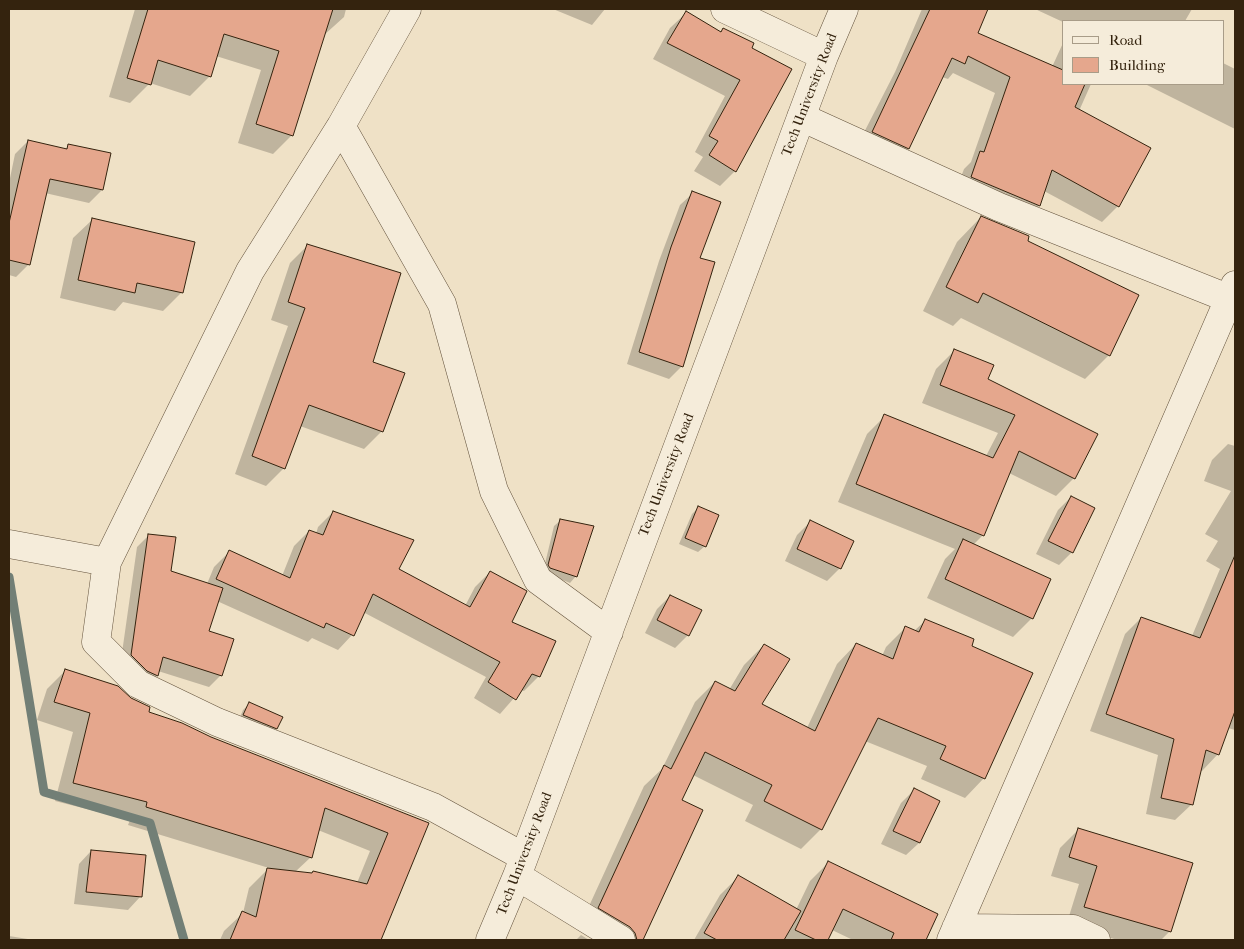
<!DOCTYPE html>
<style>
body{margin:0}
#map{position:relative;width:1244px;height:949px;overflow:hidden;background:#efe1c6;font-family:"IM FELL French Canon",serif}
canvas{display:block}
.frame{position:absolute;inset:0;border:10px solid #34230e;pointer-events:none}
.legend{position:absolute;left:1062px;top:20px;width:162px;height:65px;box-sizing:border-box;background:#f5ecda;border:1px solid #a89c88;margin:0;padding:6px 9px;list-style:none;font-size:15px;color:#34230e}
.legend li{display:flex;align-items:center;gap:10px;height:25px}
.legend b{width:25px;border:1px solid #a89c88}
</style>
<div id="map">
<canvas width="1244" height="949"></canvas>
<div class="frame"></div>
<ul class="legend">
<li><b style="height:6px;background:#f5ecda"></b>Road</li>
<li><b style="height:14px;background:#e5a78d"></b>Building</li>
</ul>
</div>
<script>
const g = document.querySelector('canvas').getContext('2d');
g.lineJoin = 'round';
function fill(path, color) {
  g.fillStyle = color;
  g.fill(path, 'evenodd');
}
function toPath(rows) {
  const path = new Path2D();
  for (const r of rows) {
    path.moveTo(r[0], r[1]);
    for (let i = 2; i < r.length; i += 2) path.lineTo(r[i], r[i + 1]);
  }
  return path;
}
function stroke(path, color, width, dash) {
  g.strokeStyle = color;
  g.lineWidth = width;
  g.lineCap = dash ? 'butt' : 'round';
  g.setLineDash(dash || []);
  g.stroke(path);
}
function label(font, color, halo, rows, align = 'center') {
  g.font = font + ' "IM FELL French Canon",serif';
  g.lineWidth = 4;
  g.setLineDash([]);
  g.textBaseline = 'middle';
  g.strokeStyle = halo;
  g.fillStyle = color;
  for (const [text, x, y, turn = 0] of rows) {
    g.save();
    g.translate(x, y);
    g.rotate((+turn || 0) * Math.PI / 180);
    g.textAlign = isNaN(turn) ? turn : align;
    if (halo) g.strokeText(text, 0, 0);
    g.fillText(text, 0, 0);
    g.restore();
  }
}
fill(toPath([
 [135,9,346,9,344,17,323,36,292,135,273,154,238,143,261,70,216,56,209,77,190,96,150,83,130,103,109,97],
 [553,9,605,9,592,25],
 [922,9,987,9,976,33,1052,67,1063,43,1063,84,1091,84,1079,111,1118,206,1102,222,1044,191,1039,206,1022,222,955,193,964,169,971,162,995,93,953,73,948,79,942,77,908,148,892,164,856,148,895,72],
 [1035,9,1192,9,1185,21,1063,22],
 [686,13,720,32,723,29,751,48,735,171,720,186,694,171,703,157,695,152,725,96,653,59,670,28],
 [1223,63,1235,69,1235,129,1145,84,1223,84],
 [28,141,65,150,69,146,109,154,102,190,89,203,45,193,29,264,16,277,9,275,9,183,15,154],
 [693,193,682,366,669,379,627,364,659,261,680,205],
 [981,217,1026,241,1109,355,1085,379,961,318,953,326,923,311,957,242],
 [92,220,182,292,163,311,123,302,115,311,60,298,73,238],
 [308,245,372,362,382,431,364,449,300,426,284,468,266,486,235,474,288,326,271,320,290,263],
 [954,351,987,380,1074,478,1056,496,1009,473,983,535,973,545,1032,618,1013,637,927,598,945,559,955,549,838,502,867,434,885,416,986,456,998,433,922,403,936,369],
 [1228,444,1235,446,1235,730,1228,728,1218,754,1202,771,1200,770,1192,804,1175,820,1146,814,1158,755,1090,731,1125,634,1141,618,1192,636,1220,569,1206,561,1218,541,1205,534,1231,491,1204,481,1212,460],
 [1071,497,1072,552,1059,565,1036,554,1058,510],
 [698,508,705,546,698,552,679,544,692,514],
 [333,512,397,569,465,606,475,587,490,572,510,623,539,676,524,691,521,690,500,714,474,698,486,677,363,612,352,635,338,650,312,638,308,642,217,601,207,632,221,675,209,687,158,671,157,676,145,687,120,667,137,547,149,535,169,572,207,584,214,567,229,552,282,576,294,546,309,531,316,534,318,527],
 [561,520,576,576,570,583,543,572,554,526],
 [810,522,840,568,827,581,785,561,797,535],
 [670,596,688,635,675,648,645,633,657,609],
 [925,621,970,647,984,778,965,798,921,779,927,766,865,741,821,829,801,849,745,821,753,805,693,775,680,801,644,935,638,940,601,940,579,928,644,786,662,769,695,702,715,682,729,690,744,665,764,645,760,705,807,728,837,664,856,644,882,656,886,647,905,628,914,631],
 [66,670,148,713,427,823,379,940,220,940,224,931,243,913,249,888,269,868,128,825,130,820,55,801,73,732,37,720,47,689],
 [318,830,370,851,357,883,295,872,311,857],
 [249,704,276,728,270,734,238,722,243,710],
 [914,790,939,802,919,843,906,855,881,844,901,803],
 [1079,829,1170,931,1161,940,1118,940,1066,926,1079,884,1051,876,1060,848],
 [91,851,140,897,128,910,74,904,79,864],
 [828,863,937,914,924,940,853,940,832,930,827,940,694,940,720,895,738,877,796,910,810,881],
 [581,935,589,940,576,940],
 [9,936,34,940,9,940]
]), '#0003');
stroke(toPath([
 [9,577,44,792,150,823,184,940]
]), '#727f76', 9);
const building = toPath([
 [148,9,333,9,293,136,256,124,279,51,224,34,211,77,158,60,151,85,127,78,148,9],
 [930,9,988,9,978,33,1063,70,1063,84,1085,84,1075,107,1151,148,1119,207,1052,170,1040,206,971,177,980,151,984,152,1010,77,968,56,965,64,952,58,909,149,872,132,930,9],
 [686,11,721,32,723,28,754,43,752,48,792,69,736,172,709,155,718,141,709,136,740,80,667,43,686,11],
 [28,140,67,149,68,144,111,153,103,190,50,179,30,265,9,260,9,223,28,140],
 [692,191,721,202,700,258,715,262,683,367,639,352,671,247,692,191],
 [981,216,1029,236,1028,241,1139,295,1110,356,983,293,978,303,946,287,981,216],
 [92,218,195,242,183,293,137,283,135,293,78,280,92,218],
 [307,244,401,273,373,362,405,373,383,432,309,405,285,469,252,456,305,308,288,302,307,244],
 [954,349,994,365,988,379,1098,434,1075,479,1019,451,984,536,856,484,884,414,993,458,1015,415,940,385,954,349],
 [1071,496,1095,508,1073,553,1048,541,1071,496],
 [698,506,719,515,706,547,685,538,698,506],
 [333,511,414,540,399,569,470,607,490,571,527,591,512,622,556,641,540,677,532,674,516,700,488,682,500,662,373,594,354,636,326,623,324,628,216,579,229,550,290,578,309,530,323,535,333,511],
 [560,519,594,526,577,577,550,568,548,565,560,519],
 [810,520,854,541,841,569,797,549,810,520],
 [148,534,176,537,171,571,223,588,209,631,234,639,222,676,163,657,158,676,147,671,131,655,148,534],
 [963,539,1051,579,1033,619,945,579,963,539],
 [1235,555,1235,711,1219,755,1206,750,1193,805,1161,798,1174,739,1106,714,1141,617,1200,638,1235,555],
 [670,595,702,610,689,636,657,620,670,595],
 [925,619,974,639,972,646,1033,673,985,779,940,759,946,746,878,718,822,830,764,801,772,785,705,752,682,800,703,810,643,940,637,940,635,933,630,927,598,908,664,765,671,769,715,681,735,691,764,644,790,659,762,704,815,731,856,643,893,659,905,626,919,632,925,619],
 [65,669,118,686,131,698,150,707,149,712,182,723,211,737,429,823,381,940,230,940,242,911,256,917,267,868,312,873,313,871,367,884,388,833,325,808,312,858,146,807,147,802,73,783,90,713,54,702,65,669],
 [249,702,283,717,277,729,243,715,249,702],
 [914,788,940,801,920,843,893,831,914,788],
 [1078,828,1193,863,1171,932,1084,907,1097,866,1069,857,1078,828],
 [91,850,146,855,142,897,86,892,91,850],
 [828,861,938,914,926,940,891,940,894,933,843,909,828,940,816,940,795,930,828,861],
 [738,875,801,911,784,940,717,940,704,933,738,875]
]);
fill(building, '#e5a78d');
stroke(building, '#34230e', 1);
const minor = toPath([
 [725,9,824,56],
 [801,117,999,207,1235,301],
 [341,126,442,304,494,491,538,580,609,632],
 [9,544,107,562,250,271,341,126,407,9],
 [107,562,96,642,138,684,217,722,433,807,524,857],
 [517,876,621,940],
 [956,928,1073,929,1096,940],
 [490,940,517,876,824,56,844,9],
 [951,940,1235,285]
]);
stroke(minor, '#63523c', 29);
stroke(minor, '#f5ecda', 28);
label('14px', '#34230e', '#f5ecda', [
 ["Tech University Road",810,95,-69],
 ["Tech University Road",667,475,-69],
 ["Tech University Road",525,854,-69]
]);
</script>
